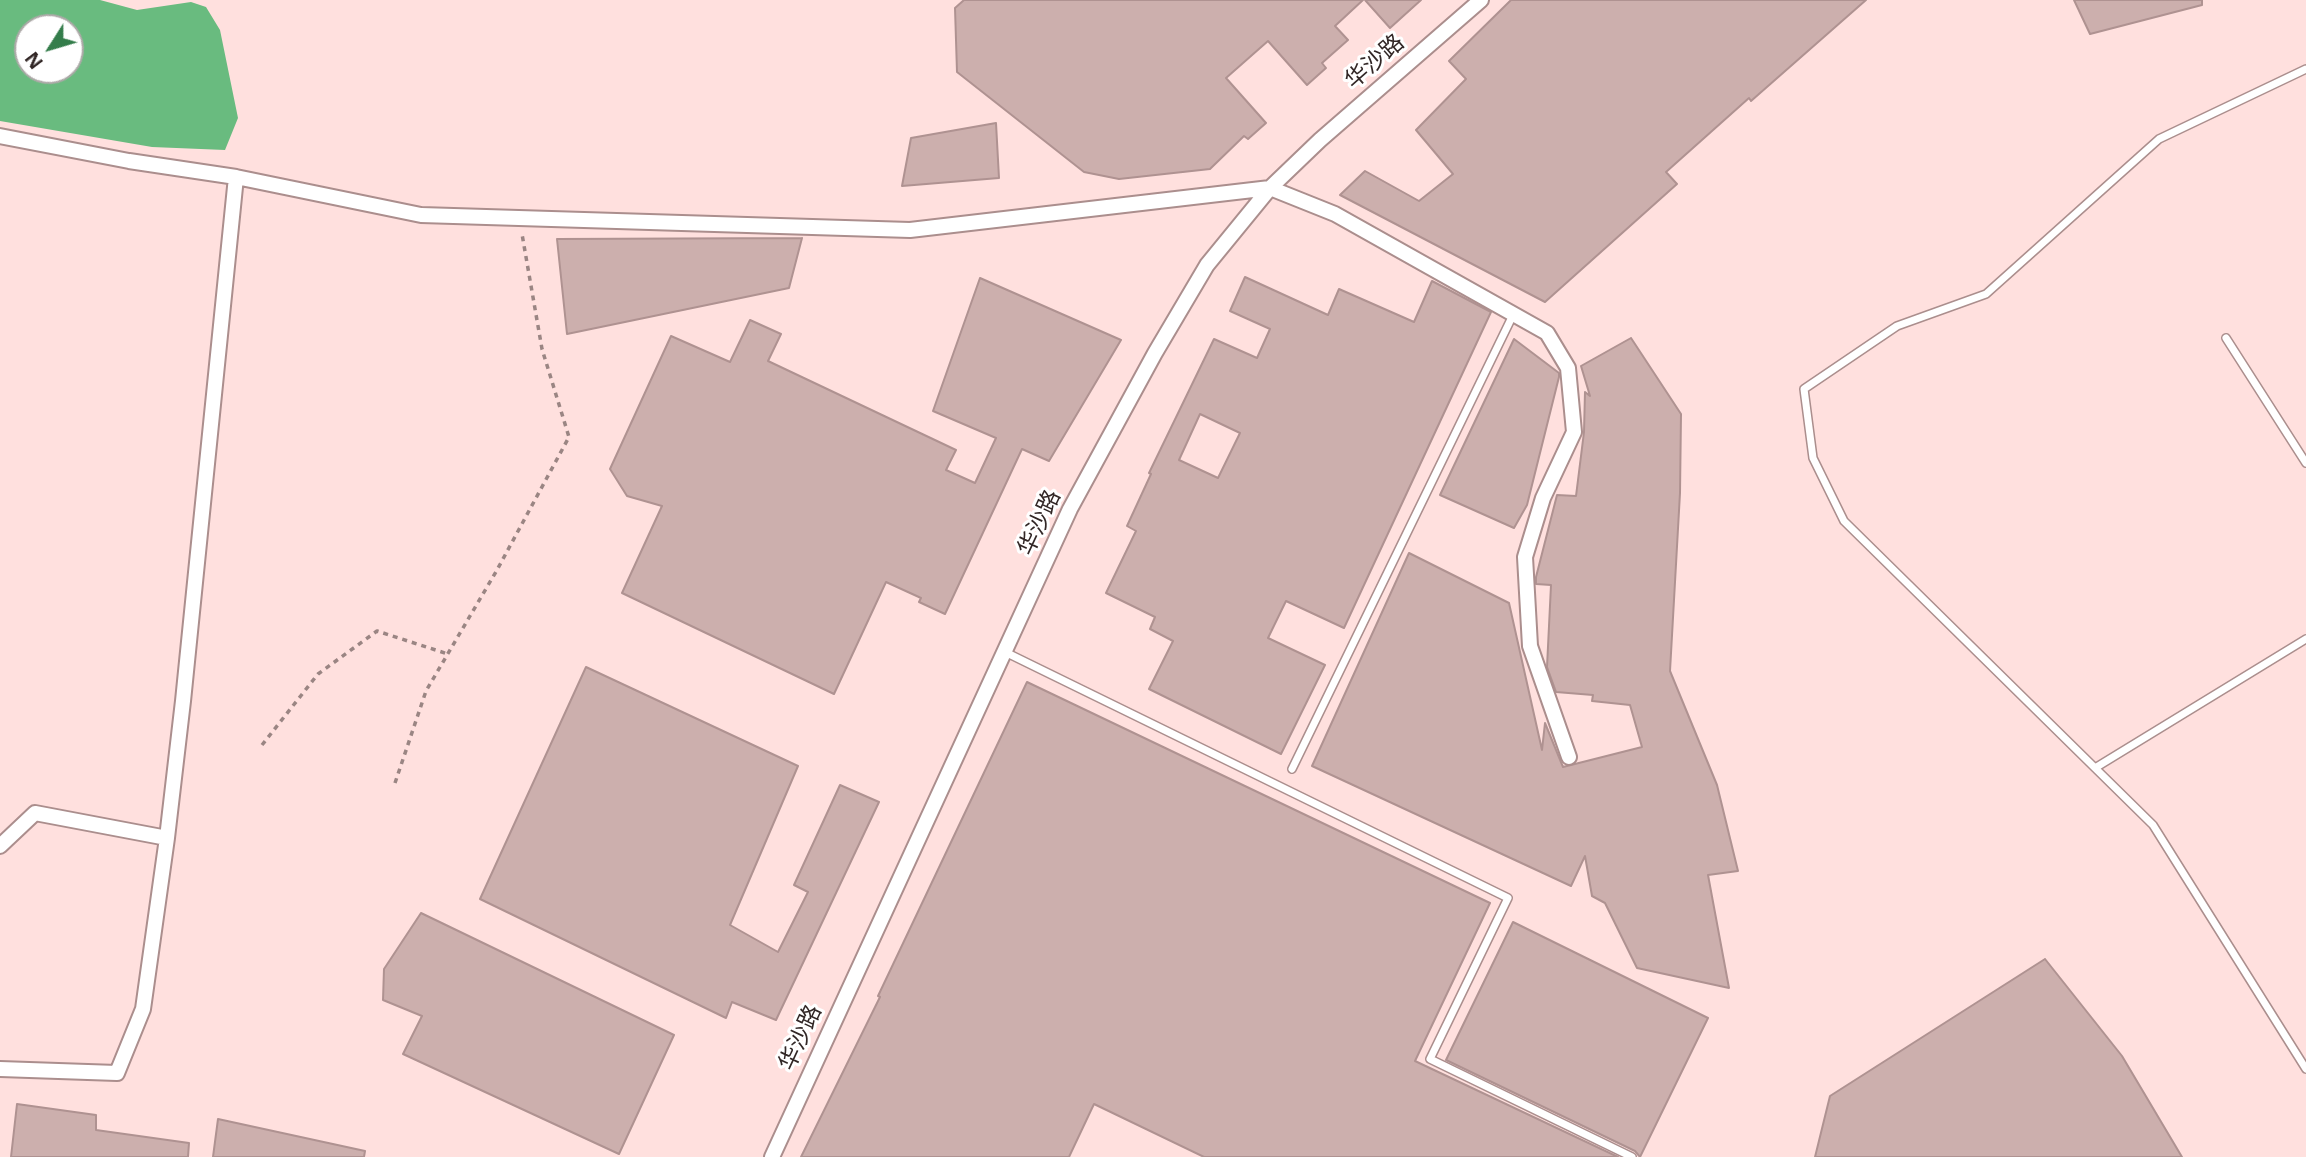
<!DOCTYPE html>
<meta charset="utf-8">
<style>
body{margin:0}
#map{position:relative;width:2306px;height:1157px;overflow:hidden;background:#ffe0de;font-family:"Noto Sans",sans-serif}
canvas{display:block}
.north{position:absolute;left:14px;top:14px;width:70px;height:70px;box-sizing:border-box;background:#fff;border:2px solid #ada9a8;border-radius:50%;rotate:233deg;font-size:19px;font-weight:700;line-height:28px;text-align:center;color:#322726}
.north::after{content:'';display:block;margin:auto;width:24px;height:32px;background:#347d4b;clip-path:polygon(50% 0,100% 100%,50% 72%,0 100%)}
</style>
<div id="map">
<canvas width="2306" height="1157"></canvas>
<div class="north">N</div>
</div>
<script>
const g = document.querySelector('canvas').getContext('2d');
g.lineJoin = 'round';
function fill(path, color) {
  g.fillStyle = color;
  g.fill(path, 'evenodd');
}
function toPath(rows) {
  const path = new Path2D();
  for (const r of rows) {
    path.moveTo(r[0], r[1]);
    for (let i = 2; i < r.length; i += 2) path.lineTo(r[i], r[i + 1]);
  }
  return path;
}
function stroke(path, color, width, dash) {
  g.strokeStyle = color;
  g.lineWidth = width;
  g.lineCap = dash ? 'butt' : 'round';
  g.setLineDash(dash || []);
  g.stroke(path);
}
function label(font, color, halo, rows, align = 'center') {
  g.font = font + ' "Noto Sans","Noto Sans SC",sans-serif';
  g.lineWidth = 6;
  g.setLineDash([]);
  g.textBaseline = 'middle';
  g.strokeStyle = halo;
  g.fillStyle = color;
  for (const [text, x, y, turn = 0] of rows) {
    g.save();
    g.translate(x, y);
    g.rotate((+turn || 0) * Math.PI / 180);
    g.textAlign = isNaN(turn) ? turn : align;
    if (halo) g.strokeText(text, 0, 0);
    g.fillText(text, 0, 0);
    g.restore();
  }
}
fill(toPath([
 [0,0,100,0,137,10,191,2,206,7,220,30,238,118,225,150,152,147,0,121],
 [28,28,70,28,70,70,28,70]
]), '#69bb7f');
const building = toPath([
 [964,0,1363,0,1335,26,1348,40,1322,63,1326,68,1307,85,1268,41,1226,78,1266,123,1248,139,1244,136,1210,169,1119,179,1084,172,957,72,955,8,964,0],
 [1365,0,1421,0,1390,28,1365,0],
 [1511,0,1866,0,1751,101,1749,98,1666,172,1677,184,1545,302,1340,195,1365,171,1419,201,1453,174,1416,130,1466,79,1449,61,1511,0],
 [2074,0,2202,0,2202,5,2090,34,2074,0],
 [996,123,999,178,902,186,911,138,996,123],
 [802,238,789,288,567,334,557,239,802,238],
 [1245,277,1328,315,1339,289,1414,322,1432,281,1491,312,1344,628,1286,601,1268,638,1325,665,1281,754,1149,689,1173,641,1150,629,1155,617,1106,593,1136,531,1127,526,1151,474,1149,473,1214,339,1257,358,1270,329,1230,311,1245,277],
 [1200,414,1240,433,1218,478,1179,460,1200,414],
 [980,278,1121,340,1049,461,1022,449,945,614,919,602,921,598,886,582,834,694,622,593,662,506,627,496,610,469,671,336,730,362,750,320,781,334,768,361,956,450,946,470,975,483,996,438,933,411,980,278],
 [1631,338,1681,414,1680,493,1670,671,1717,785,1738,871,1708,875,1729,988,1637,968,1605,903,1592,896,1585,856,1571,886,1312,766,1409,553,1509,603,1542,750,1545,723,1563,767,1642,747,1630,705,1592,701,1593,695,1556,692,1547,667,1551,585,1536,584,1536,577,1557,495,1576,496,1584,432,1585,392,1590,396,1581,366,1631,338],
 [1514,339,1559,373,1559,377,1527,505,1514,528,1440,495,1514,339],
 [586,667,798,766,730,925,778,952,808,892,794,885,840,785,879,802,776,1020,732,1002,726,1018,480,899,586,667],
 [1027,682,1490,903,1415,1061,1618,1157,1204,1157,1094,1104,1069,1157,801,1157,880,997,878,996,1027,682],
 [421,913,674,1035,619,1154,403,1054,422,1016,383,1000,384,969,421,913],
 [1513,922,1708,1018,1640,1157,1635,1151,1446,1060,1513,922],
 [2045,959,2122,1056,2182,1157,1815,1157,1830,1096,2045,959],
 [17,1104,96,1115,96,1130,189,1143,188,1157,11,1157,17,1104],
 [218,1119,365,1151,364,1157,213,1157,218,1119]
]);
fill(building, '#ccafad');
stroke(building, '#af9291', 2);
const lane = toPath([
 [2306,69,2159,139,1986,294,1897,326,1804,389,1813,458,1844,521,2153,825,2306,1069],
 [2226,338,2306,463],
 [1005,652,1508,898,1430,1059,1632,1157],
 [2095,768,2306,639],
 [1292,769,1513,315]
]);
const street = toPath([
 [0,136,129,161,236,177,183,701,167,838,35,813,0,846],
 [236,177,421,215,910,230,1270,188,1335,214,1547,333,1568,368,1574,432,1543,498,1525,557,1530,646,1569,757],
 [0,1069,117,1073,143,1009,167,838],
 [772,1157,1070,509,1155,353,1207,265,1270,188,1320,140,1481,0]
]);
stroke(lane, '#ab8e8d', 10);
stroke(street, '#ab8e8d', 18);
stroke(toPath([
 [262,745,318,674,377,631,448,654],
 [395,783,426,691,497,570,569,437,542,349,522,234]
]), '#9a8583', 3.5, [5, 5]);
stroke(lane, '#fff', 7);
stroke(street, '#fff', 14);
label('23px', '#322726', '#fff', [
 ["华沙路",1375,62,-41],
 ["华沙路",1040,523,-65],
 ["华沙路",801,1038,-65]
]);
</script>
